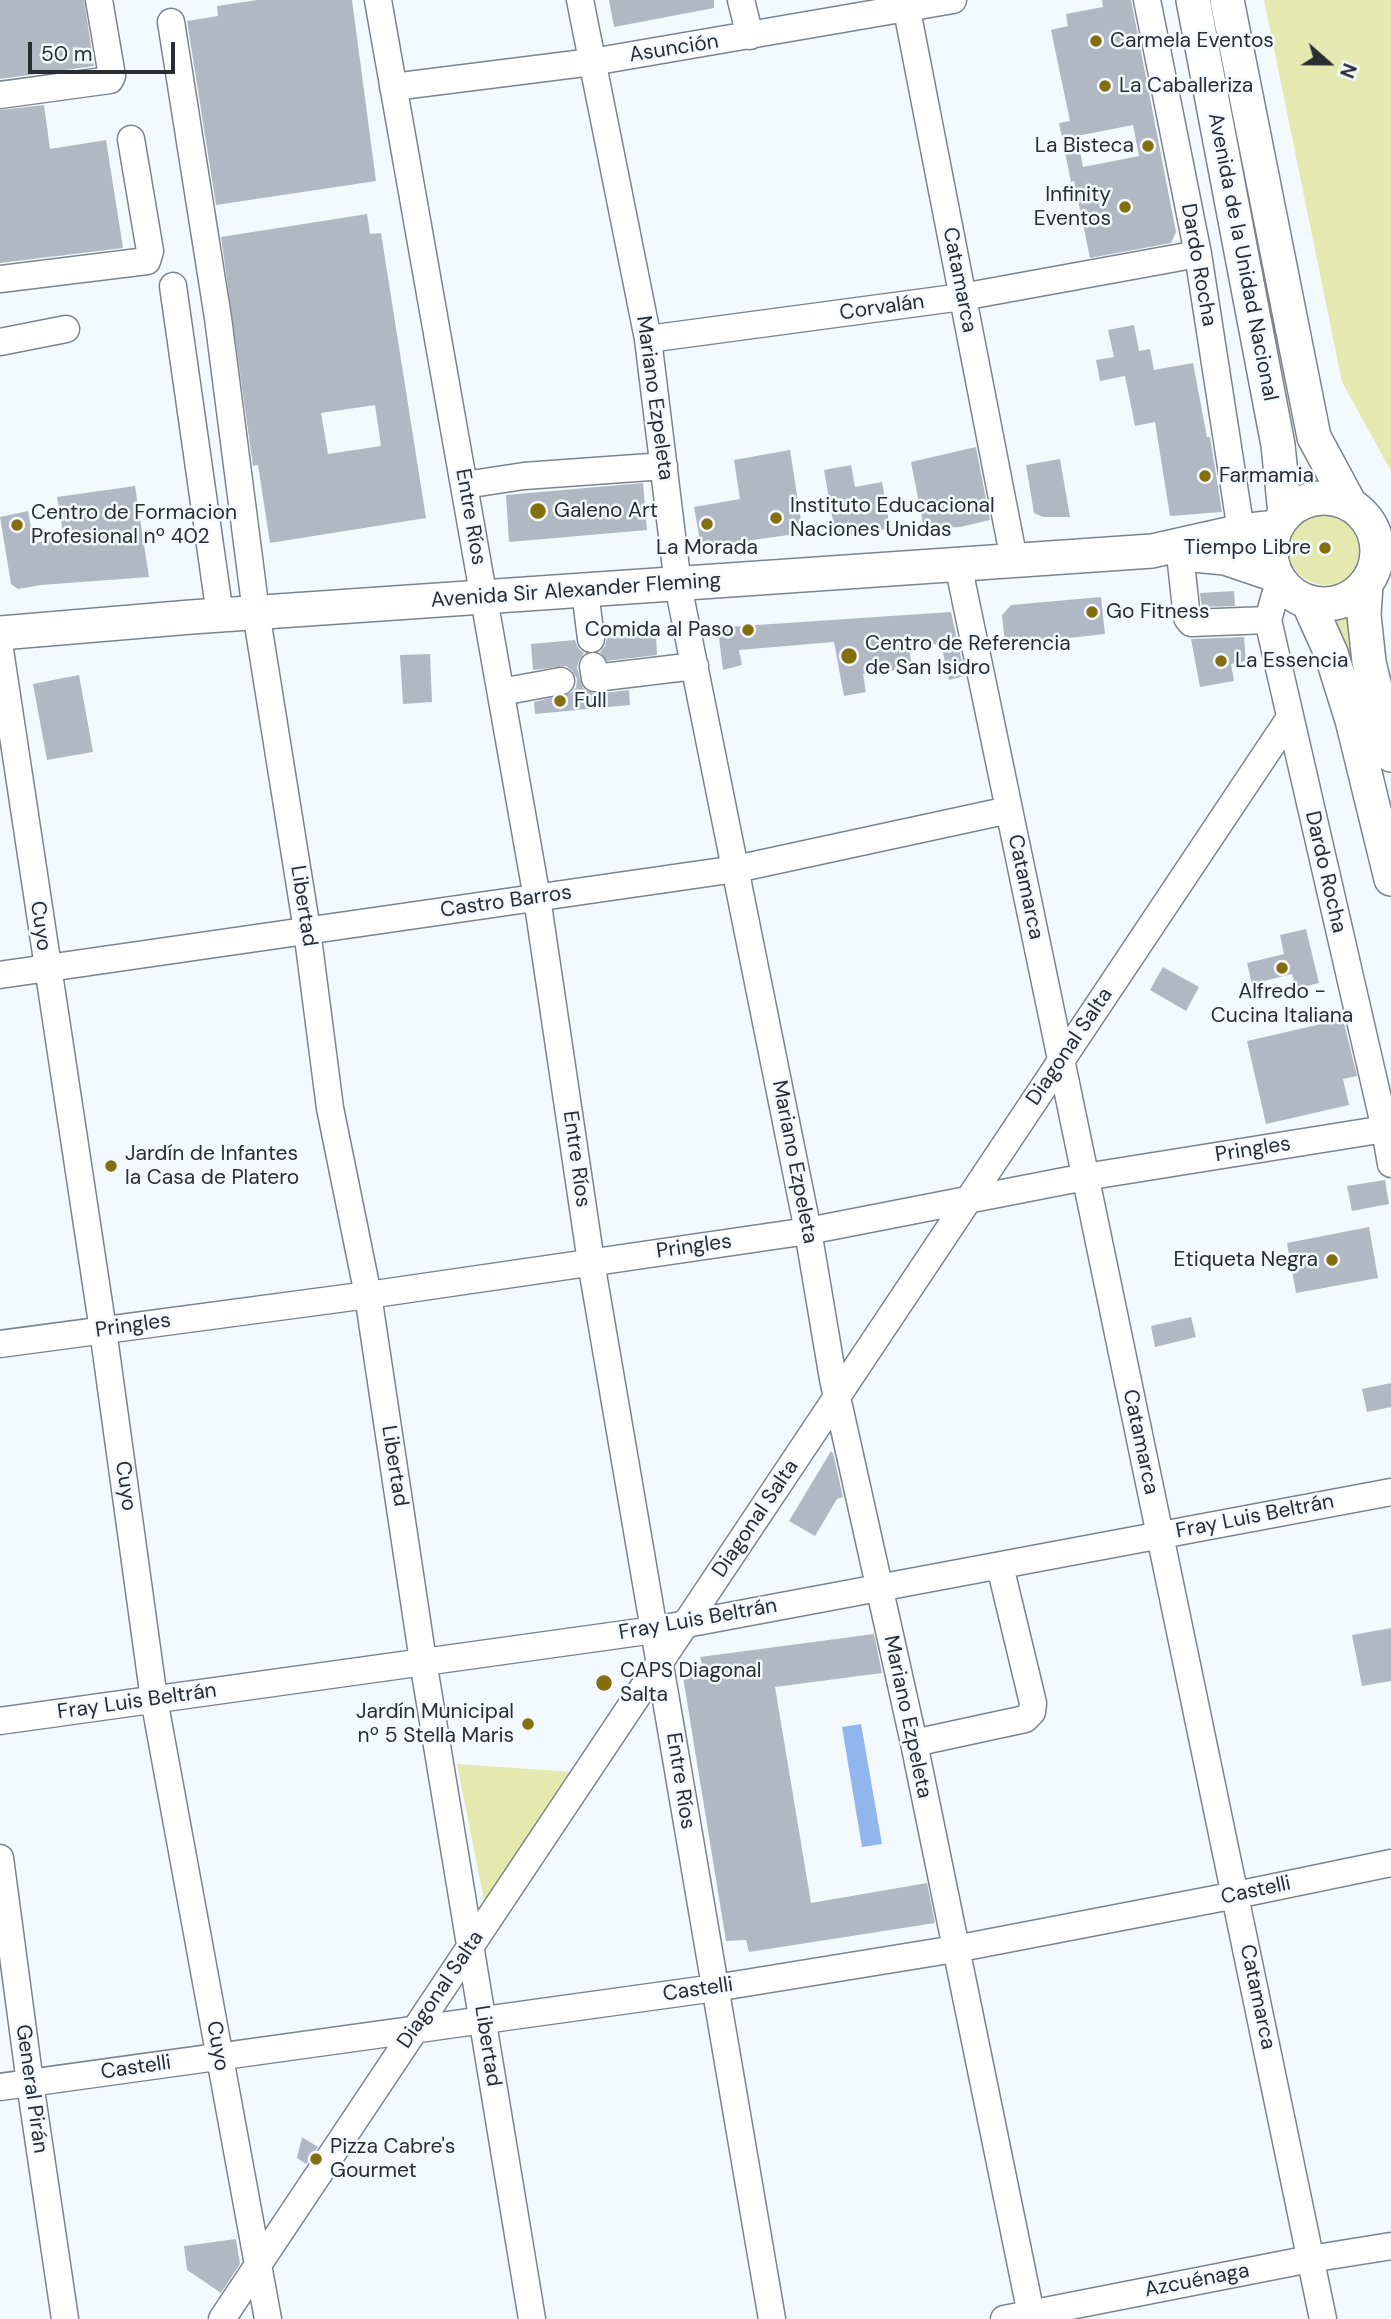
<!DOCTYPE html>
<meta charset="utf-8">
<style>
body{margin:0}
#map{position:relative;width:1391px;height:2319px;overflow:hidden;background:#f4f9ff;font-family:"DM Sans",sans-serif}
canvas{display:block}
.north{position:absolute;left:1293px;top:28px;width:70px;height:70px;-webkit-text-stroke:5px #f4f9ff;paint-order:stroke;rotate:111deg;font-size:19px;font-weight:700;line-height:28px;text-align:center;color:#292c30}
.north::after{content:'';display:block;margin:auto;width:24px;height:32px;background:#292c30;clip-path:polygon(50% 0,100% 100%,50% 72%,0 100%)}
.scale{position:absolute;left:28px;top:42px;width:147px;height:32px;box-sizing:border-box;border:4px solid #292c30;border-top:0;padding-left:9px;font-size:21px;line-height:24px;white-space:nowrap;color:#292c30;-webkit-text-stroke:5px #f4f9ff;paint-order:stroke}
</style>
<div id="map">
<canvas width="1391" height="2319"></canvas>
<div class="north">N</div>
<div class="scale">50 m</div>
</div>
<script>
const g = document.querySelector('canvas').getContext('2d');
g.lineJoin = 'round';
function fill(path, color) {
  g.fillStyle = color;
  g.fill(path, 'evenodd');
}
function toPath(rows) {
  const path = new Path2D();
  for (const r of rows) {
    if (r.length === 3) {
      path.moveTo(r[0] + r[2], r[1]);
      path.arc(r[0], r[1], r[2], 0, 2 * Math.PI);
      continue;
    }
    path.moveTo(r[0], r[1]);
    for (let i = 2; i < r.length; i += 2) path.lineTo(r[i], r[i + 1]);
  }
  return path;
}
function stroke(path, color, width, dash) {
  g.strokeStyle = color;
  g.lineWidth = width;
  g.lineCap = dash ? 'butt' : 'round';
  g.setLineDash(dash || []);
  g.stroke(path);
}
function label(font, color, halo, rows, align = 'center') {
  g.font = font + ' "DM Sans",sans-serif';
  g.lineWidth = 5;
  g.setLineDash([]);
  g.textBaseline = 'middle';
  g.strokeStyle = halo;
  g.fillStyle = color;
  for (const [text, x, y, turn = 0] of rows) {
    g.save();
    g.translate(x, y);
    g.rotate((+turn || 0) * Math.PI / 180);
    g.textAlign = isNaN(turn) ? turn : align;
    if (halo) g.strokeText(text, 0, 0);
    g.fillText(text, 0, 0);
    g.restore();
  }
}
fill(toPath([
 [1264,0,1391,0,1391,471,1342,382],
 [1325,547,38],
 [1358,605,1369,708,1318,614],
 [457,1764,573,1772,485,1905]
]), '#e3e9af');
fill(toPath([
 [861,1724,882,1844,862,1847,842,1727]
]), '#90b6ed');
fill(toPath([
 [0,0,84,0,94,66,0,79],
 [257,0,352,0,376,181,216,205,187,21,218,16,217,6],
 [609,0,714,0,714,8,614,27],
 [1102,0,1131,0,1176,232,1171,243,1090,258,1074,181,1071,182,1059,123,1070,121,1051,30,1068,26,1066,14,1103,7],
 [1133,125,1139,156,1083,167,1077,136],
 [44,105,50,149,106,140,123,248,0,263,0,110],
 [367,214,370,234,381,233,426,518,270,543,258,465,253,466,221,237],
 [375,405,381,446,328,454,321,413],
 [1134,325,1139,351,1150,349,1154,370,1193,363,1207,437,1210,437,1222,512,1170,516,1155,422,1135,426,1125,376,1100,381,1096,360,1114,357,1108,330],
 [976,447,990,520,960,527,924,529,911,462],
 [790,450,803,533,709,546,700,541,694,507,740,499,734,460],
 [1060,459,1070,517,1043,517,1034,513,1026,465],
 [851,465,855,487,882,482,890,528,836,538,824,470],
 [643,483,647,530,509,542,506,495],
 [135,486,149,577,41,585,18,589,11,584,0,517,28,511,34,543,64,538,57,497],
 [1234,591,1235,606,1202,607,1200,593],
 [1101,597,1105,634,1005,645,1002,615,1011,605],
 [951,612,965,676,949,680,941,644,909,646,912,668,863,674,866,692,844,696,834,642,739,650,742,665,723,670,719,638,727,627],
 [656,634,657,655,607,661,600,652,605,646,607,638],
 [1244,637,1246,661,1231,664,1234,681,1200,687,1191,639],
 [575,640,578,648,584,653,579,660,577,668,583,688,596,694,629,690,630,705,535,714,534,702,571,693,576,687,577,679,572,670,566,666,533,670,531,644],
 [430,654,432,702,403,704,400,655],
 [79,675,93,752,47,760,33,684],
 [1306,929,1319,983,1296,989,1292,974,1252,984,1247,963,1284,954,1280,935],
 [1163,967,1199,987,1186,1011,1150,990],
 [1343,1019,1357,1076,1343,1079,1349,1105,1266,1124,1247,1041],
 [1385,1180,1389,1204,1352,1211,1347,1186],
 [1369,1227,1378,1278,1296,1293,1287,1243],
 [1191,1317,1196,1337,1155,1347,1151,1326],
 [1391,1383,1391,1407,1367,1412,1362,1389],
 [831,1451,833,1453,843,1497,837,1499,815,1536,789,1521],
 [1391,1628,1391,1681,1362,1686,1352,1635],
 [874,1634,882,1673,775,1687,811,1903,927,1883,935,1923,749,1952,746,1940,726,1941,683,1677,705,1674,700,1657],
 [302,2137,318,2147,306,2164,297,2158],
 [236,2239,240,2264,221,2293,187,2270,184,2246]
]), '#b1b8c3');
const minor = toPath([
 [378,0,537,898,591,1262,772,2319],
 [580,0,648,339,678,585,808,1231,833,1379,914,1743,1032,2319],
 [741,0,750,36],
 [905,0,1014,560],
 [1147,0,1198,254,1241,531],
 [171,22,218,318,256,612,307,930,330,1108,368,1295,423,1661,532,2319],
 [393,87,592,62,953,0],
 [0,95,110,80,112,76,99,0],
 [0,279,147,261,150,251,131,139],
 [173,286,220,615],
 [648,339,962,297,1198,254],
 [0,342,66,329],
 [465,485,524,476,664,466],
 [1180,554,1187,618,1191,623,1268,620],
 [958,564,1323,2319],
 [1279,581,1268,620,1385,1129,1391,1164],
 [585,591,591,639],
 [0,650,103,1330,154,1699,268,2319],
 [593,666,595,678,695,666],
 [501,692,561,681],
 [0,975,736,869,1009,810],
 [0,1344,368,1295,808,1231,1085,1177,1385,1129],
 [0,1721,654,1630,1391,1492],
 [914,1743,1025,1719,1032,1712,1033,1703,1000,1566],
 [0,1858,30,2083,65,2319],
 [0,2087,715,1988,955,1949,1236,1895,1391,1863],
 [222,2319,1289,719],
 [1004,2319,1310,2259,1391,2246]
]);
const major = toPath([
 [1193,0,1278,445,1285,514],
 [1227,0,1314,437,1350,504],
 [1324,551,53],
 [1183,554,1225,558,1275,575],
 [1366,585,1364,615,1369,662,1391,755],
 [1308,602,1331,653,1352,720,1391,879],
 [0,633,191,617,1152,551,1241,531,1276,527]
]);
stroke(minor, '#7c838c', 29);
stroke(major, '#7c838c', 36);
stroke(minor, '#fff', 26);
stroke(major, '#fff', 33);
for (const [x, y, r, color] of [
 [1096,41,7,"#836f0e"],
 [1105,86,7,"#836f0e"],
 [1148,146,7,"#836f0e"],
 [1125,207,7,"#836f0e"],
 [1205,476,7,"#836f0e"],
 [538,511,9,"#836f0e"],
 [776,518,7,"#836f0e"],
 [707,524,7,"#836f0e"],
 [17,525,7,"#836f0e"],
 [1325,548,7,"#836f0e"],
 [1092,612,7,"#836f0e"],
 [748,630,7,"#836f0e"],
 [849,656,9,"#836f0e"],
 [1221,661,7,"#836f0e"],
 [560,701,7,"#836f0e"],
 [1282,968,7,"#836f0e"],
 [111,1166,7,"#836f0e"],
 [1332,1260,7,"#836f0e"],
 [604,1683,9,"#836f0e"],
 [528,1724,7,"#836f0e"],
 [316,2159,7,"#836f0e"]
]) {
  const dot = new Path2D();
  dot.arc(x, y, r, 0, 2 * Math.PI);
  g.fillStyle = color;
  g.fill(dot);
  stroke(dot, '#f4f9ff', 2.5);
}
label('21px', '#292c30', '#f4f9ff', [
 ["Carmela Eventos",1110,41],
 ["La Caballeriza",1119,86],
 ["La Bisteca",1134,146,"right"],
 ["Infinity",1111,195,"right"],
 ["Eventos",1111,219,"right"],
 ["Farmamia",1219,476],
 ["Instituto Educacional",790,506],
 ["Naciones Unidas",790,530],
 ["Galeno Art",554,511],
 ["Centro de Formacion",31,513],
 ["Profesional nº 402",31,537],
 ["La Morada",707,548,"center"],
 ["Tiempo Libre",1311,548,"right"],
 ["Go Fitness",1106,612],
 ["Comida al Paso",734,630,"right"],
 ["Centro de Referencia",865,644],
 ["de San Isidro",865,668],
 ["La Essencia",1235,661],
 ["Full",574,701],
 ["Alfredo -",1282,992,"center"],
 ["Cucina Italiana",1282,1016,"center"],
 ["Jardín de Infantes",125,1154],
 ["la Casa de Platero",125,1178],
 ["Etiqueta Negra",1318,1260,"right"],
 ["CAPS Diagonal",620,1671],
 ["Salta",620,1695],
 ["Jardín Municipal",514,1712,"right"],
 ["nº 5 Stella Maris",514,1736,"right"],
 ["Pizza Cabre's",330,2147],
 ["Gourmet",330,2171]
], 'left');
label('21px', '#292c30', '#f4f9ff', [
 ["Asunción",674,49,-9],
 ["Avenida de la Unidad Nacional",1242,257,79],
 ["Dardo Rocha",1198,265,80],
 ["Catamarca",959,280,79],
 ["Corvalán",882,308,-8],
 ["Mariano Ezpeleta",654,398,82],
 ["Entre Ríos",470,517,80],
 ["Avenida Sir Alexander Fleming",576,591,-4],
 ["Dardo Rocha",1325,872,77],
 ["Catamarca",1025,887,78],
 ["Castro Barros",506,902,-8],
 ["Libertad",303,906,81],
 ["Cuyo",40,926,82],
 ["Diagonal Salta",1070,1047,-56],
 ["Pringles",1253,1150,-9],
 ["Entre Ríos",576,1159,82],
 ["Mariano Ezpeleta",794,1162,79],
 ["Pringles",694,1247,-8],
 ["Pringles",133,1326,-8],
 ["Catamarca",1140,1442,78],
 ["Libertad",394,1466,81],
 ["Cuyo",125,1486,82],
 ["Fray Luis Beltrán",1255,1517,-11],
 ["Diagonal Salta",756,1519,-56],
 ["Fray Luis Beltrán",698,1620,-10],
 ["Fray Luis Beltrán",137,1702,-8],
 ["Mariano Ezpeleta",907,1717,78],
 ["Entre Ríos",680,1781,81],
 ["Castelli",1256,1891,-12],
 ["Diagonal Salta",441,1990,-56],
 ["Castelli",698,1990,-8],
 ["Catamarca",1257,1997,78],
 ["Cuyo",217,2046,80],
 ["Libertad",487,2046,81],
 ["Castelli",136,2068,-8],
 ["General Pirán",31,2089,82],
 ["Azcuénaga",1197,2281,-11]
]);
</script>
